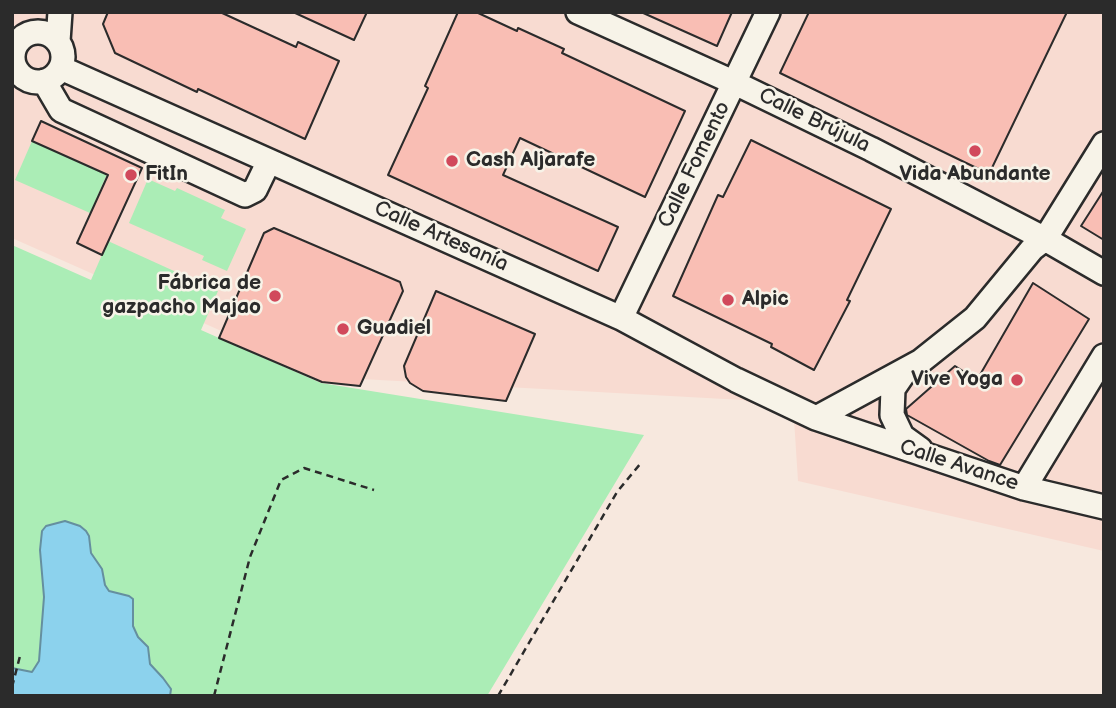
<!DOCTYPE html>
<meta charset="utf-8">
<style>
body{margin:0}
#map{position:relative;width:1116px;height:708px;overflow:hidden;background:#f7e8de;font-family:"Balsamiq Sans",sans-serif}
canvas{display:block}
.frame{position:absolute;inset:0;border:14px solid #2b2b2b;pointer-events:none}
</style>
<div id="map">
<canvas width="1116" height="708"></canvas>
<div class="frame"></div>
</div>
<script>
const g = document.querySelector('canvas').getContext('2d');
g.lineJoin = 'round';
function fill(path, color) {
  g.fillStyle = color;
  g.fill(path, 'evenodd');
}
function toPath(rows) {
  const path = new Path2D();
  for (const r of rows) {
    if (r.length === 3) {
      path.moveTo(r[0] + r[2], r[1]);
      path.arc(r[0], r[1], r[2], 0, 2 * Math.PI);
      continue;
    }
    path.moveTo(r[0], r[1]);
    for (let i = 2; i < r.length; i += 2) path.lineTo(r[i], r[i + 1]);
  }
  return path;
}
function stroke(path, color, width, dash) {
  g.strokeStyle = color;
  g.lineWidth = width;
  g.lineCap = dash ? 'butt' : 'round';
  g.setLineDash(dash || []);
  g.stroke(path);
}
function label(font, color, halo, rows, align = 'center') {
  g.font = font + ' "Balsamiq Sans",sans-serif';
  g.lineWidth = 5;
  g.setLineDash([]);
  g.textBaseline = 'middle';
  g.strokeStyle = halo;
  g.fillStyle = color;
  for (const [text, x, y, turn = 0] of rows) {
    g.save();
    g.translate(x, y);
    g.rotate((+turn || 0) * Math.PI / 180);
    g.textAlign = isNaN(turn) ? turn : align;
    if (halo) g.strokeText(text, 0, 0);
    g.fillText(text, 0, 0);
    g.restore();
  }
}
fill(toPath([
 [12,12,1104,12,1104,551,798,481,794,419,743,400,325,377,12,238]
]), '#f8dbd1');
fill(toPath([
 [32,141,107,174,90,213,15,180],
 [148,179,175,191,177,188,225,210,221,218,246,229,227,271,202,260,204,256,129,223],
 [108,241,218,291,201,330,321,383,644,435,487,696,12,696,12,245,91,280]
]), '#abedb6');
const water = toPath([
 [65,521,80,526,86,531,89,536,91,553,102,569,105,585,109,591,129,596,133,599,133,626,138,637,148,647,150,664,163,678,171,689,170,696,12,696,12,668,32,672,39,661,44,597,40,550,42,531,46,526,65,521]
]);
fill(water, '#8cd2ed');
stroke(water, '#658f9f', 2);
const building = toPath([
 [108,12,220,12,296,47,298,42,339,61,305,139,198,89,197,92,115,53,103,24,108,12],
 [293,12,367,12,354,40,293,12],
 [458,12,476,12,517,31,518,28,564,49,562,53,685,111,645,197,520,138,503,175,618,227,598,271,388,175,428,88,425,86,458,12],
 [641,12,732,12,717,46,641,12],
 [809,12,1067,12,989,174,780,73,809,12],
 [41,121,142,168,102,255,77,243,108,175,32,141,41,121],
 [751,140,891,209,847,300,850,301,814,370,771,347,772,344,673,296,718,195,723,197,751,140],
 [1104,190,1104,240,1081,226,1104,190],
 [274,228,400,282,403,291,360,386,322,382,219,338,264,233,274,228],
 [1033,283,1089,319,1000,465,989,461,907,415,906,409,955,366,977,380,1033,283],
 [436,291,535,334,506,401,423,391,410,383,406,377,404,366,436,291]
]);
fill(building, '#f9beb4');
stroke(building, '#2b2b2b', 2);
const minor = toPath([
 [578,12,735,83,871,149,1045,239,1104,273],
 [38,57,25],
 [58,41,60,12],
 [61,68,621,318,736,380,816,418,1024,488,1104,507],
 [44,81,61,110,245,195,255,190,269,161],
 [621,318,768,12],
 [906,370,893,389,892,415,902,436,920,449],
 [816,418,921,361,975,318,1032,249,1045,239,1104,144],
 [1024,488,1104,356]
]);
stroke(minor, '#2b2b2b', 28);
stroke(toPath([
 [12,687,20,656],
 [214,696,250,557,281,480,304,468,374,490],
 [498,696,617,492,641,463]
]), '#2b2b2b', 2.5, [7, 5]);
stroke(minor, '#f7f3e8', 23);
for (const [x, y, r, color] of [
 [975,151,7,"#d1495b"],
 [452,161,7,"#d1495b"],
 [131,175,7,"#d1495b"],
 [275,296,7,"#d1495b"],
 [728,300,7,"#d1495b"],
 [343,329,7,"#d1495b"],
 [1017,380,7,"#d1495b"]
]) {
  const dot = new Path2D();
  dot.arc(x, y, r, 0, 2 * Math.PI);
  g.fillStyle = color;
  g.fill(dot);
  stroke(dot, '#f7f3e8', 2.5);
}
label('21px', '#2b2b2b', '#f7f3e8', [
 ["Calle Brújula",814,121,26],
 ["Calle Fomento",695,165,-64],
 ["Calle Artesanía",441,237,24],
 ["Calle Avance",959,466,18]
]);
label('bold 21px', '#2b2b2b', '#f7f3e8', [
 ["Cash Aljarafe",466,161],
 ["FitIn",145,175],
 ["Vida Abundante",975,175,"center"],
 ["Fábrica de",261,284,"right"],
 ["gazpacho Majao",261,308,"right"],
 ["Alpic",742,300],
 ["Guadiel",357,329],
 ["Vive Yoga",1003,380,"right"]
], 'left');
</script>
